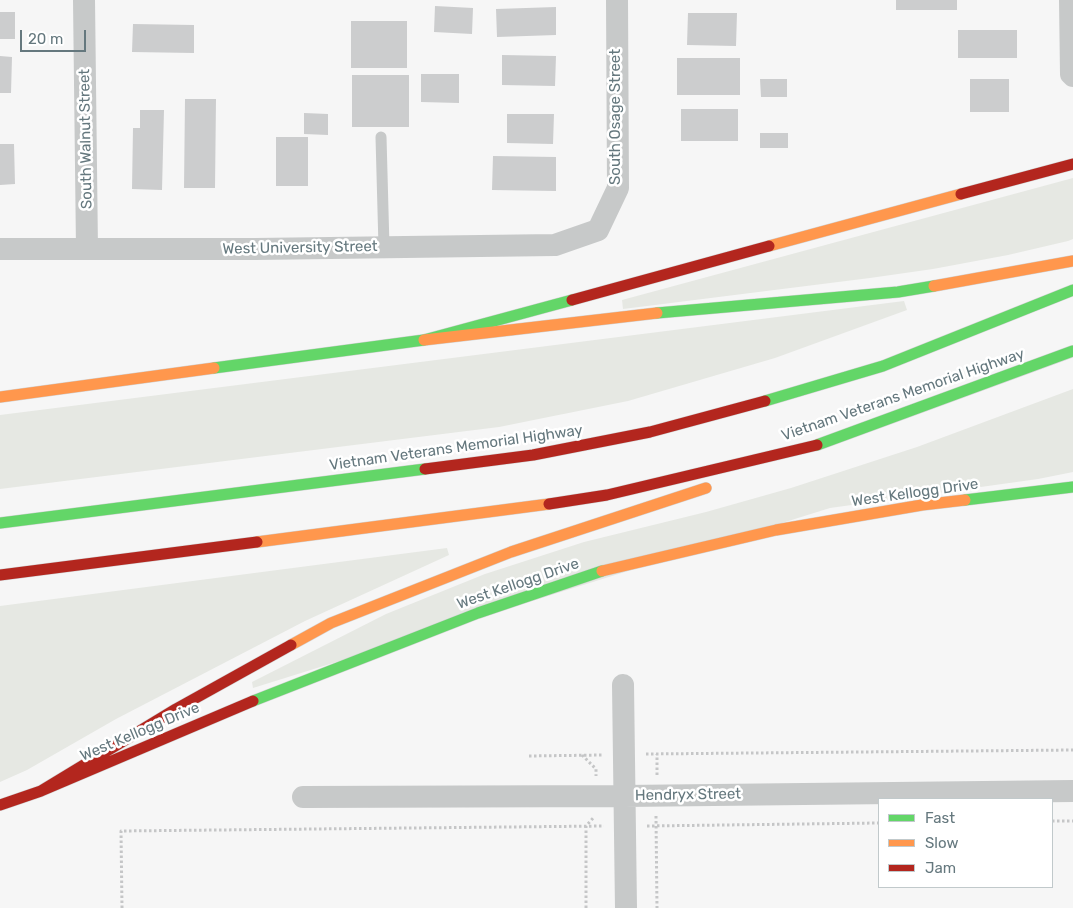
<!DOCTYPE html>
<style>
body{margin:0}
#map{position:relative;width:1073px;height:908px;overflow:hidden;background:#f6f6f6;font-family:Rubik,sans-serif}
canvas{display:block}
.legend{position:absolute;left:878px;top:798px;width:175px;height:90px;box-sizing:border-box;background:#fff;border:1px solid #c1c9cb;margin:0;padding:6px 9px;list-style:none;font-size:15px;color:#65787e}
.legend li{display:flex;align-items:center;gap:10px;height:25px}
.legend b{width:25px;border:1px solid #c1c9cb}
.scale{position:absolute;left:20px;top:30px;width:66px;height:22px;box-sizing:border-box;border:2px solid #65787e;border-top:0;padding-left:6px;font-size:15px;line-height:18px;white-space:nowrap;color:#65787e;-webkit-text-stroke:4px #fff;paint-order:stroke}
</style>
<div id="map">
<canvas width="1073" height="908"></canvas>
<ul class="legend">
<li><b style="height:6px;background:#63d668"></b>Fast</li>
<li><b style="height:6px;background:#ff974d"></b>Slow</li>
<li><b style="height:6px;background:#b3261e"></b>Jam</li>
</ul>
<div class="scale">20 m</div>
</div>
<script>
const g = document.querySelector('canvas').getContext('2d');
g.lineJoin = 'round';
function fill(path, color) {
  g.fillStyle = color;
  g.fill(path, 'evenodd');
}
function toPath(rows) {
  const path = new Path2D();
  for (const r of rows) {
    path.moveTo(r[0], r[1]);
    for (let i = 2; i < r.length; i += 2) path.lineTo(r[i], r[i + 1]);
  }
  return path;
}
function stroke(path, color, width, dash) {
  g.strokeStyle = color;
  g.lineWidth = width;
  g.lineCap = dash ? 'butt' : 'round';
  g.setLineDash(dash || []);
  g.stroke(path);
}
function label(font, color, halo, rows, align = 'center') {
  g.font = font + ' Rubik,sans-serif';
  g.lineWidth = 5;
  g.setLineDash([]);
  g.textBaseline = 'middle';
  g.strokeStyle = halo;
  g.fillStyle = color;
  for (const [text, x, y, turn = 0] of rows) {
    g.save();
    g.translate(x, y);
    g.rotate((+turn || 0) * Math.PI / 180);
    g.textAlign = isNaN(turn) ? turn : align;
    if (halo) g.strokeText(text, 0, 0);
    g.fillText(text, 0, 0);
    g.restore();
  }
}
fill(toPath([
 [1073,178,1073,239,1068,241,1008,255,933,269,870,278,623,309,622,300],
 [904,301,907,310,775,358,628,401,499,427,0,489,0,415],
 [1073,389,1073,472,1038,479,830,508,253,688,252,682,386,614,485,574,584,542,706,512,791,488,917,447],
 [447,548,449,555,305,621,116,719,27,770,0,782,0,606]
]), '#e6e8e3');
fill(toPath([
 [896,0,957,0,957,10,896,10],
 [435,6,473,8,472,34,434,32],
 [556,7,556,35,497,37,496,9],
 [0,12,15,12,15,39,0,39],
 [688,13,737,13,736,46,687,45],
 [351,21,407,21,407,68,351,68],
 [133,24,194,25,194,53,132,52],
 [958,30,1017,30,1017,58,958,58],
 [502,55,556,56,555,86,502,85],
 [0,56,12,57,11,93,0,93],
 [677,58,740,58,740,95,677,95],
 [421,74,459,74,459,103,421,102],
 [352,75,409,75,409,127,352,127],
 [760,79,787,79,787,97,761,97],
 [970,79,1009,79,1009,112,970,112],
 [185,99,216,99,215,188,184,188],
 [681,109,738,109,738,141,681,141],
 [140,110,164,110,162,190,132,189,133,128,140,128],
 [304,113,328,114,328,135,304,134],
 [507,114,554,114,553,144,507,143],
 [760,133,788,133,788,148,760,148],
 [276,137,308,137,308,186,276,186],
 [0,144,14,144,15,184,0,185],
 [493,156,556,157,556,191,492,190]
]), '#cccdce');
const fast = toPath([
 [657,313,898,292,934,286],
 [214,368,424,340,572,300],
 [765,401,883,366,1073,290],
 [817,445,1073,351],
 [965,500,1073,487],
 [0,523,425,469],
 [253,701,478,613,602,571]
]);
const slow = toPath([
 [769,246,961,194],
 [934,286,1073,261],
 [424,340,657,313],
 [0,397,214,368],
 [257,542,549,504],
 [602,571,776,530,922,505,965,500],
 [291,645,331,623,511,552,706,488]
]);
const jam = toPath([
 [961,194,1073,164],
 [572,300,769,246],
 [425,469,533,455,650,432,765,401],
 [549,504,607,495,817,445],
 [0,575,257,542],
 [41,791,176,709,291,645],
 [0,805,41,791,253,701]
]);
stroke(fast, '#d1d2d3', 12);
stroke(slow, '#d1d2d3', 12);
stroke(jam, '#d1d2d3', 12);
stroke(toPath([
 [646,754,1073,750],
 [582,755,596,769,596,776],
 [529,756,602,755],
 [657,775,657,754],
 [656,816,657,908],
 [1052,821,1073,821],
 [647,826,879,823],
 [122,908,121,831,604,826],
 [586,908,586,826,594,817]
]), '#c5c6c7', 3, [2.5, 2.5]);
stroke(toPath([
 [381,137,384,247]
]), '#c7c9c9', 11);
stroke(toPath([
 [84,0,87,249],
 [1070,0,1071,74,1073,76],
 [0,249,255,249,555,245,598,230,618,188,617,0],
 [623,685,626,908],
 [303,797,624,796,1073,791]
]), '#c7c9c9', 22);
stroke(fast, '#63d668', 11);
stroke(slow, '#ff974d', 11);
stroke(jam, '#b3261e', 11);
label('15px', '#65787e', '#fff', [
 ["South Osage Street",616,117,-90],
 ["South Walnut Street",86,139,-91],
 ["West University Street",300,248,-1],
 ["Vietnam Veterans Memorial Highway",903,395,-19],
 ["Vietnam Veterans Memorial Highway",456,448,-8],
 ["West Kellogg Drive",915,493,-8],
 ["West Kellogg Drive",518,584,-19],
 ["West Kellogg Drive",140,732,-23],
 ["Hendryx Street",688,795,-1]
]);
</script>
